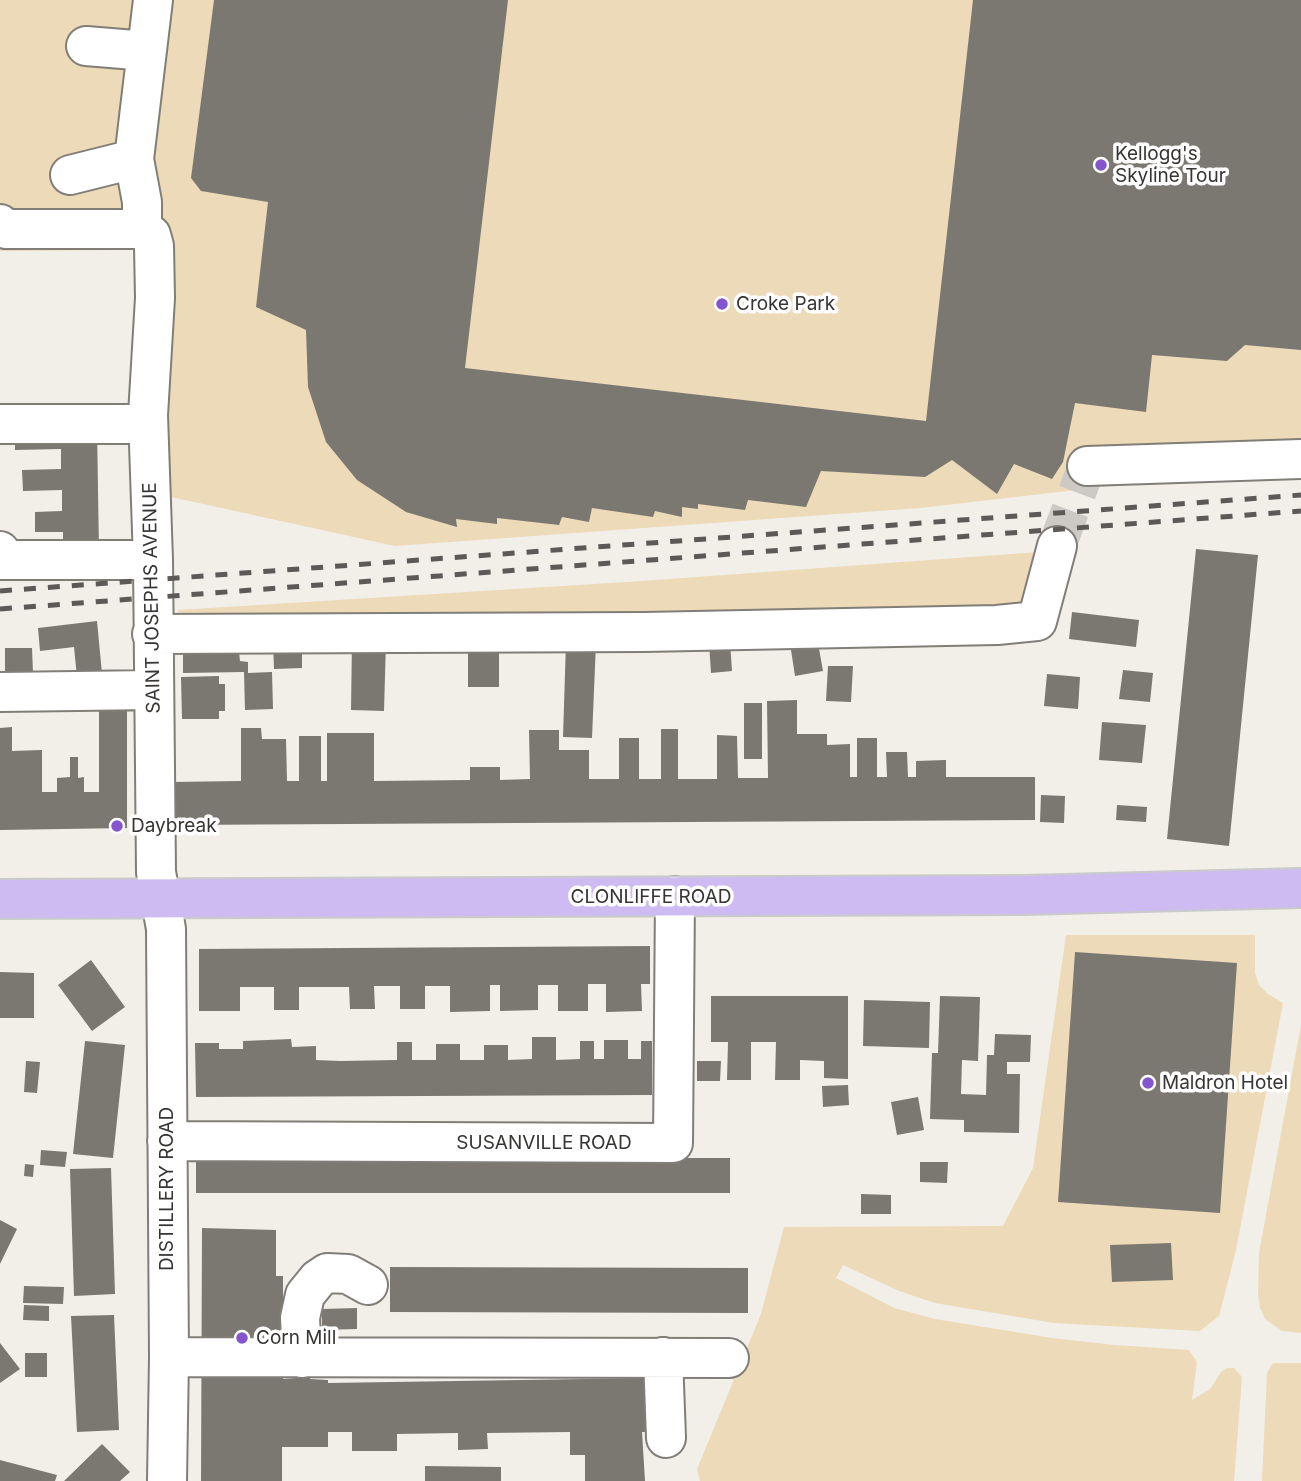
<!DOCTYPE html>
<style>
body{margin:0}
canvas{display:block;background:#f2eee8}
</style>
<canvas width="1301" height="1481"></canvas>
<script>
const g = document.querySelector('canvas').getContext('2d');
g.lineJoin = 'round';
function fill(path, color) {
  g.fillStyle = color;
  g.fill(path, 'evenodd');
}
function toPath(rows) {
  const path = new Path2D();
  for (const r of rows) {
    path.moveTo(r[0], r[1]);
    for (let i = 2; i < r.length; i += 2) path.lineTo(r[i], r[i + 1]);
  }
  return path;
}
function stroke(path, color, width, dash) {
  g.strokeStyle = color;
  g.lineWidth = width;
  g.lineCap = dash ? 'butt' : 'round';
  g.setLineDash(dash || []);
  g.stroke(path);
}
function label(font, color, halo, rows, align = 'center') {
  g.font = font + ' Inter,sans-serif';
  g.lineWidth = 7;
  g.setLineDash([]);
  g.textBaseline = 'middle';
  g.strokeStyle = halo;
  g.fillStyle = color;
  for (const [text, x, y, turn = 0] of rows) {
    g.save();
    g.translate(x, y);
    g.rotate((+turn || 0) * Math.PI / 180);
    g.textAlign = isNaN(turn) ? turn : align;
    if (halo) g.strokeText(text, 0, 0);
    g.fillText(text, 0, 0);
    g.restore();
  }
}
fill(toPath([
 [0,0,1301,0,1301,464,920,508,395,546,153,493,141,250,0,251],
 [1039,552,1028,608,180,628,178,610,642,581],
 [1066,935,1255,935,1255,973,1259,985,1268,994,1283,1003,1236,1250,1219,1316,1200,1331,1054,1323,935,1303,899,1291,843,1265,836,1278,894,1308,935,1319,1052,1338,1114,1345,1189,1350,1197,1362,1192,1400,1210,1389,1221,1372,1227,1368,1234,1368,1242,1377,1234,1481,700,1481,697,1469,761,1314,784,1227,1003,1226,1033,1168],
 [1301,1025,1301,1333,1282,1331,1265,1319,1260,1308,1258,1293,1259,1253],
 [1273,1363,1301,1363,1301,1481,1262,1481,1267,1373]
]), '#eddab8');
fill(toPath([
 [214,0,508,0,465,368,926,421,973,0,1301,0,1301,350,1245,345,1227,361,1152,355,1146,412,1075,403,1063,462,1052,479,1014,464,997,494,952,460,925,477,821,471,806,507,748,500,745,510,698,504,698,509,682,507,682,517,655,511,653,517,592,508,589,522,562,517,559,525,497,518,497,524,456,519,457,527,406,512,357,480,326,442,308,387,306,330,256,307,268,202,201,191,191,178],
 [97,427,99,552,63,553,63,532,35,532,35,512,62,511,62,490,23,491,22,470,61,469,61,449,15,450,15,437],
 [1196,549,1258,555,1229,846,1167,839],
 [1072,612,1139,620,1136,647,1069,639],
 [97,621,103,684,78,687,74,647,40,651,38,628],
 [816,632,823,671,795,676,789,637],
 [468,638,499,638,499,687,468,687],
 [352,640,386,641,384,711,351,710],
 [566,642,596,643,592,738,563,737],
 [730,642,732,671,711,673,709,643],
 [183,643,239,652,240,661,248,662,248,673,272,672,273,709,245,710,244,672,183,673],
 [302,643,302,668,274,669,273,644],
 [5,648,32,648,33,673,5,673],
 [828,666,853,666,851,702,826,701],
 [1123,670,1153,673,1150,702,1119,699],
 [1047,674,1080,677,1078,709,1044,706],
 [219,676,219,684,225,684,225,711,219,711,219,719,182,719,181,677],
 [797,700,797,734,827,734,827,745,850,744,850,777,857,777,857,738,877,738,877,777,887,777,886,752,907,752,908,777,916,777,916,761,946,760,946,777,1035,777,1035,820,173,825,172,782,241,781,241,728,261,728,262,739,286,739,287,781,299,781,299,736,321,736,321,781,327,781,327,733,374,733,374,781,470,780,470,767,500,767,500,780,530,779,529,730,559,730,559,750,589,750,589,779,619,779,619,738,639,738,639,779,661,779,661,729,678,729,678,779,717,779,717,735,737,736,738,778,768,778,767,701],
 [744,703,762,703,762,759,744,759],
 [99,705,127,705,127,828,0,830,0,728,12,727,12,751,42,750,42,792,57,792,57,778,70,777,70,757,78,757,78,778,84,777,84,792,99,792],
 [1102,722,1146,725,1142,763,1099,760],
 [1041,795,1065,796,1064,823,1040,822],
 [1117,805,1147,807,1146,822,1116,820],
 [650,946,650,984,641,984,642,1011,606,1012,606,984,588,984,588,1011,558,1011,558,985,538,985,538,1010,500,1011,500,985,490,985,490,1011,450,1012,450,986,425,986,425,1009,400,1009,400,986,374,986,375,1009,350,1009,349,987,299,987,299,1010,274,1010,274,987,240,987,240,1011,199,1011,199,949],
 [1075,952,1237,963,1220,1213,1058,1202],
 [91,960,125,1007,92,1031,58,985],
 [0,972,34,973,34,1018,0,1018],
 [711,996,848,996,848,1079,824,1078,824,1061,800,1060,800,1080,775,1080,776,1042,751,1042,751,1080,727,1080,728,1042,711,1042],
 [940,996,980,997,978,1061,962,1060,961,1094,986,1095,987,1055,994,1055,995,1034,1031,1035,1030,1062,1007,1062,1007,1074,1020,1074,1019,1133,964,1132,964,1120,930,1119,932,1053,938,1053],
 [864,1000,930,1002,929,1048,863,1046],
 [532,1037,556,1037,556,1060,580,1059,580,1041,594,1041,594,1059,604,1059,604,1040,628,1040,628,1059,641,1059,641,1041,652,1041,652,1095,196,1097,195,1043,219,1043,219,1049,243,1049,243,1041,291,1039,292,1047,316,1046,316,1060,340,1061,397,1060,397,1042,412,1042,412,1060,436,1060,436,1044,460,1044,460,1060,484,1060,484,1045,508,1045,508,1060,532,1059],
 [85,1041,125,1045,113,1158,73,1154],
 [26,1061,40,1062,37,1093,24,1092],
 [697,1061,721,1061,720,1081,697,1081],
 [848,1085,849,1105,823,1107,822,1086],
 [918,1097,924,1130,897,1135,891,1102],
 [41,1150,67,1152,65,1167,40,1165],
 [196,1158,730,1158,730,1193,196,1193],
 [920,1162,948,1162,947,1183,920,1182],
 [25,1164,34,1165,33,1177,24,1176],
 [111,1168,115,1294,74,1296,70,1169],
 [861,1194,891,1195,891,1214,861,1214],
 [0,1220,17,1229,0,1264],
 [202,1228,276,1230,276,1276,283,1276,283,1379,310,1377,310,1379,328,1380,328,1383,649,1378,650,1432,642,1432,645,1481,585,1481,585,1455,570,1455,570,1432,487,1433,488,1449,458,1450,458,1433,397,1434,397,1451,352,1451,352,1432,328,1432,328,1447,282,1447,282,1481,201,1481],
 [1171,1243,1173,1280,1112,1282,1110,1245],
 [390,1267,748,1268,748,1313,390,1312],
 [24,1286,64,1287,63,1304,23,1303],
 [24,1305,49,1306,49,1321,23,1320],
 [357,1308,357,1329,322,1330,322,1309],
 [114,1315,119,1430,77,1432,71,1316],
 [0,1343,20,1369,0,1383],
 [25,1353,47,1353,47,1377,25,1377],
 [102,1444,130,1472,120,1481,64,1481],
 [0,1460,57,1475,55,1481,0,1481],
 [425,1466,501,1467,501,1481,425,1481]
]), '#7b7872');
stroke(toPath([
 [1057,546,1087,466]
]), '#cdc9c4', 38, [38, 19]);
const minor = toPath([
 [86,46,147,51],
 [70,175,134,159],
 [0,224,6,229,142,229,151,235,154,246,155,298,148,415,153,560,156,872,166,929,169,1357,167,1481],
 [142,229,142,202,134,159,153,0],
 [0,424,135,424,148,415],
 [1087,466,1301,459],
 [0,551,0,560,153,560],
 [152,634,644,632,997,625,1037,621,1057,546],
 [0,692,153,690],
 [167,1141,673,1143,675,896],
 [169,1357,729,1358],
 [663,1357,666,1438],
 [302,1358,300,1318,305,1295,318,1279,327,1273,348,1274,368,1285]
]);
const major = toPath([
 [0,899,1024,895,1301,888]
]);
stroke(minor, '#817e78', 42);
stroke(major, '#cbcaca', 42);
stroke(minor, '#fff', 38);
stroke(major, '#cebbf2', 38);
stroke(toPath([
 [0,591,1301,495],
 [0,609,1301,511]
]), '#5c5957', 5, [12, 12]);
for (const [x, y, r, color] of [
 [1101,165,7,"#8555ce"],
 [722,304,7,"#8555ce"],
 [117,826,7,"#8555ce"],
 [1148,1083,7,"#8555ce"],
 [242,1338,7,"#8555ce"]
]) {
  const dot = new Path2D();
  dot.arc(x, y, r, 0, 2 * Math.PI);
  g.fillStyle = color;
  g.fill(dot);
  stroke(dot, '#fff', 2.5);
}
label('19px', '#373533', '#fff', [
 ["Kellogg's",1115,154],
 ["Skyline Tour",1115,176],
 ["Croke Park",736,304],
 ["Daybreak",131,826],
 ["Maldron Hotel",1162,1083],
 ["Corn Mill",256,1338]
], 'left');
label('19px', '#373533', '#fff', [
 ["SAINT JOSEPHS AVENUE",152,598,-91],
 ["CLONLIFFE ROAD",651,897],
 ["SUSANVILLE ROAD",544,1143],
 ["DISTILLERY ROAD",167,1189,-90]
]);
</script>
